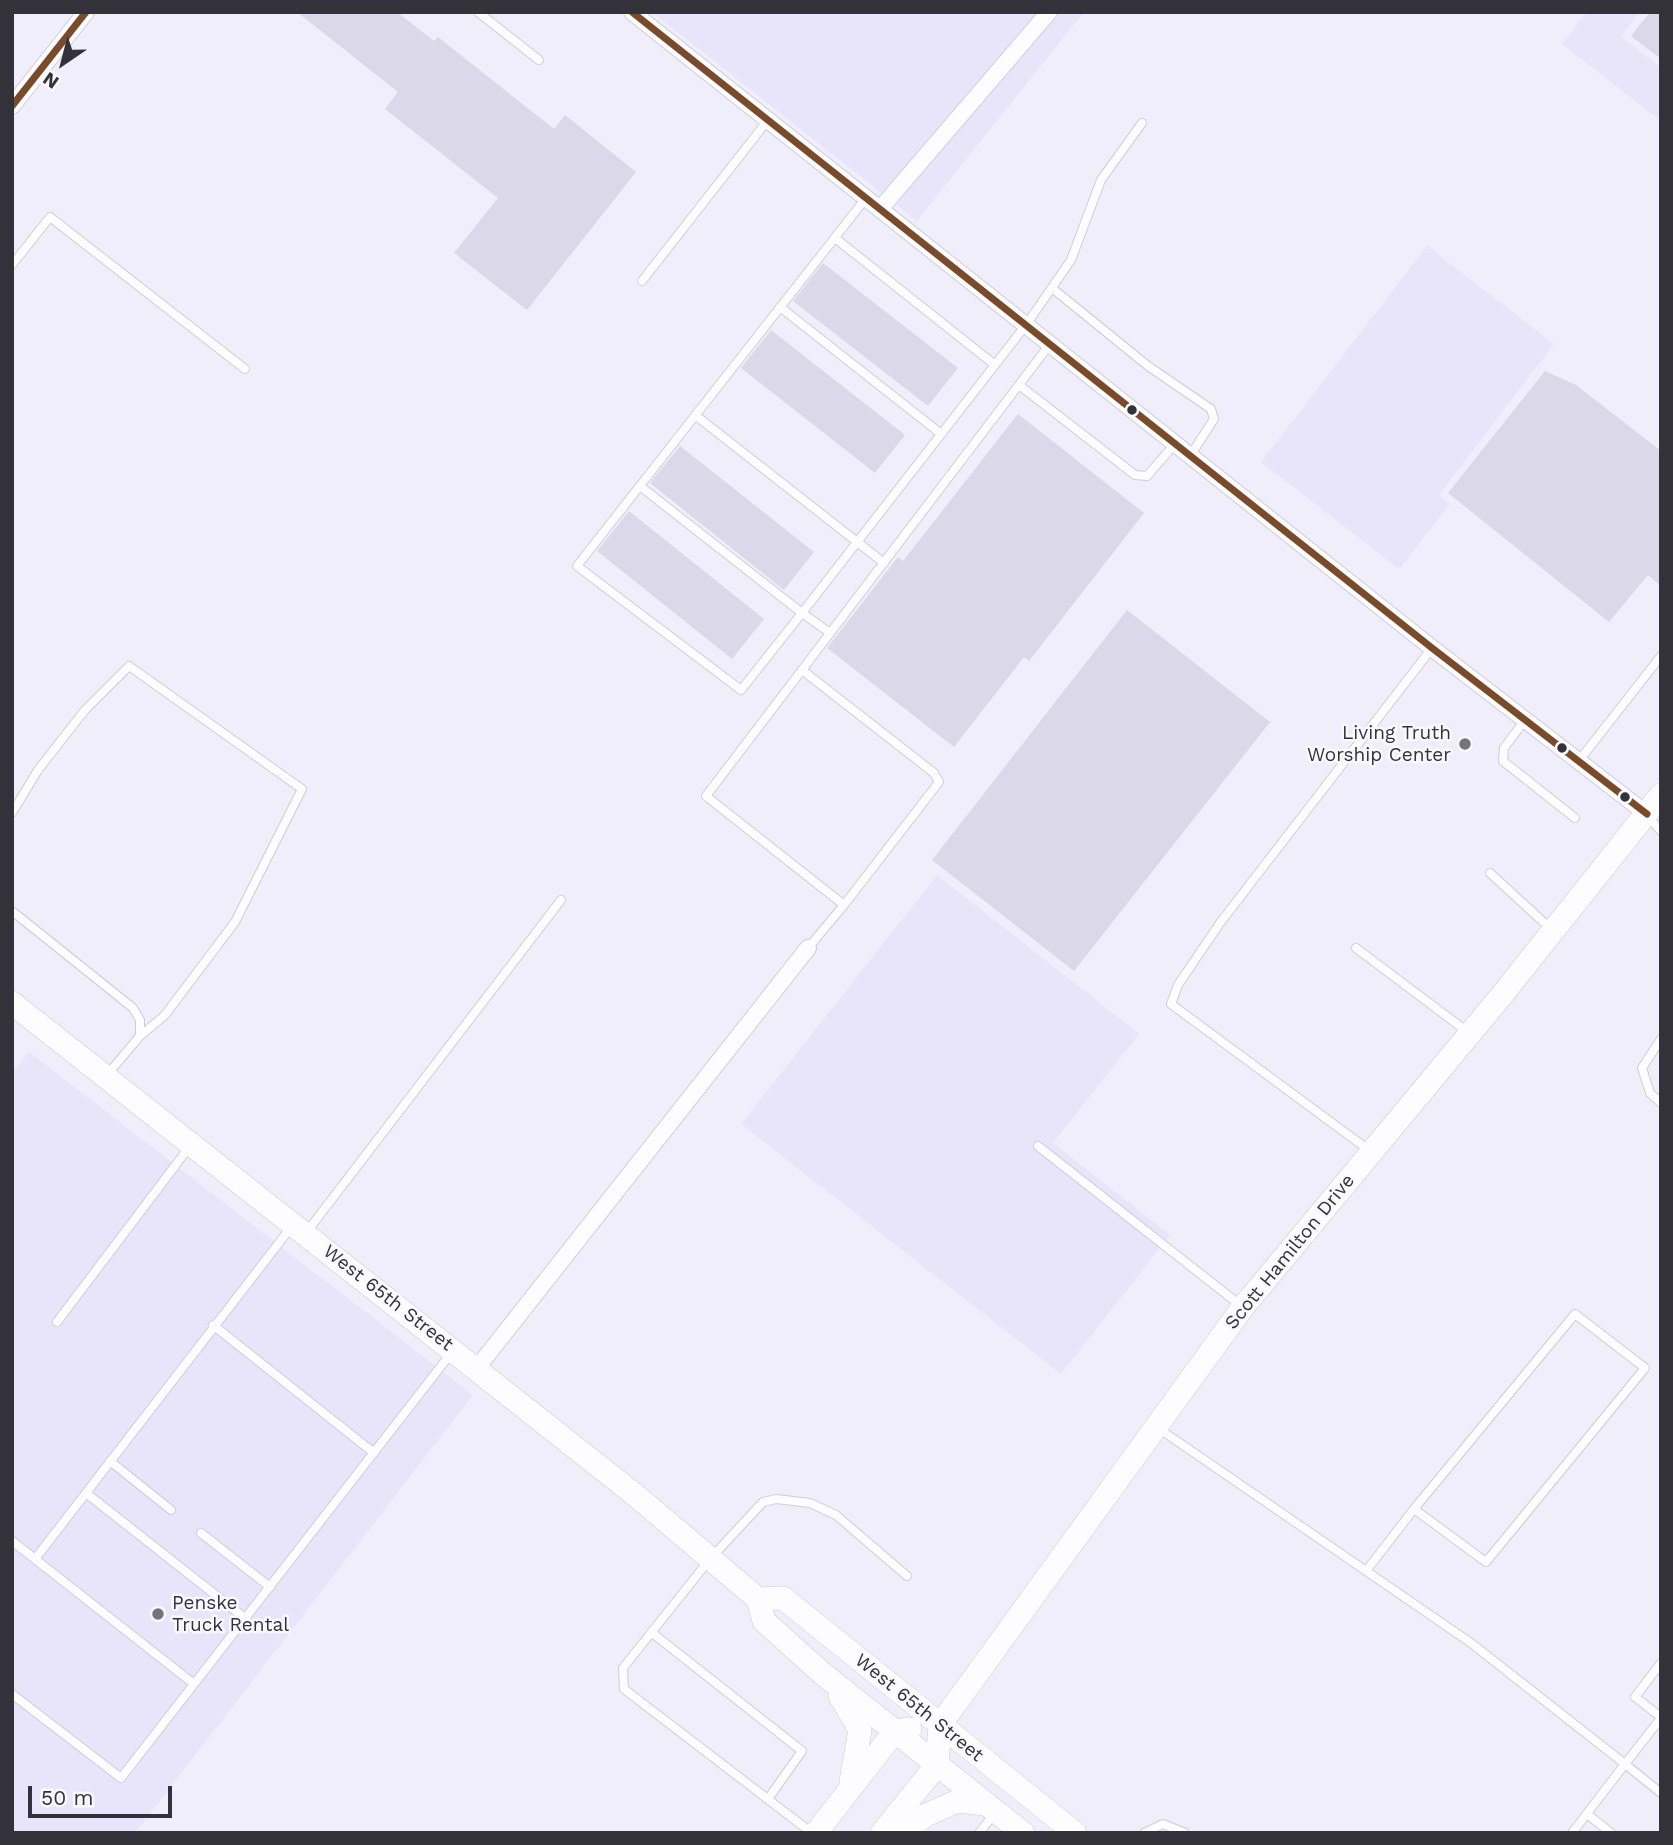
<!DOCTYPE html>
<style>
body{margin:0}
#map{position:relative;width:1673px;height:1845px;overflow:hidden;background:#f0eefa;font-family:"Work Sans",sans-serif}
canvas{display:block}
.frame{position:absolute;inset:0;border:14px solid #33323b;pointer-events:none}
.north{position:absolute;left:28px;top:28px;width:70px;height:70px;-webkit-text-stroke:5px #f9f9fd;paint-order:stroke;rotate:215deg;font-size:19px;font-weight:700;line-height:28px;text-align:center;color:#33323b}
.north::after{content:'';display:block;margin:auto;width:24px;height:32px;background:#33323b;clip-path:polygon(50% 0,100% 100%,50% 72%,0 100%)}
.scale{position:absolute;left:28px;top:1786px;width:144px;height:32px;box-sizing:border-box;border:4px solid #33323b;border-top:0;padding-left:9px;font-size:21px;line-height:24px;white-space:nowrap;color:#33323b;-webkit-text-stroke:5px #f9f9fd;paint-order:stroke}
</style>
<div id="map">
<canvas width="1673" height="1845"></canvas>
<div class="frame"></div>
<div class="north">N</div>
<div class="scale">50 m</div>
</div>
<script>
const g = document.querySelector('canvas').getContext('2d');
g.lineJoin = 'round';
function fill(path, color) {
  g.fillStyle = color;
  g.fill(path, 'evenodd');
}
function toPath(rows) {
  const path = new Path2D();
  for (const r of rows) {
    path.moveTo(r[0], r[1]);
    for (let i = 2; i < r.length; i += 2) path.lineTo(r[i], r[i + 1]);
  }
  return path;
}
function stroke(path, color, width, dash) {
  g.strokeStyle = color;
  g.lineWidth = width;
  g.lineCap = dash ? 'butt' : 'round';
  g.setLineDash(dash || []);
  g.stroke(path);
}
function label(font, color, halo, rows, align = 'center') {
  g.font = font + ' "Work Sans",sans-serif';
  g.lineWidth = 5;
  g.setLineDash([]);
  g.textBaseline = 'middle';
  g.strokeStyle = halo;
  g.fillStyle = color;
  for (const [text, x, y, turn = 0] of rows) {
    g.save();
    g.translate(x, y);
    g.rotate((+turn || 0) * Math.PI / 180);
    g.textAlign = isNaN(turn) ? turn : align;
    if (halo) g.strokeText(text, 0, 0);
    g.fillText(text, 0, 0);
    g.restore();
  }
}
fill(toPath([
 [652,12,1084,12,917,221],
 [1587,12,1639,12,1621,36,1661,68,1661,121,1562,44],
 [1427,246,1554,344,1439,495,1450,504,1399,569,1261,462],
 [937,875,1139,1034,1053,1143,1170,1235,1061,1374,741,1124],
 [29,1052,473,1395,135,1833,12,1833,12,1073]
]), '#e8e5fa');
fill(toPath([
 [297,12,397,12,434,41,438,37,554,129,565,115,636,172,527,310,454,253,498,198,385,109,398,92],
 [1650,12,1661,12,1661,59,1631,36],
 [823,263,958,368,928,406,793,301],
 [771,330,905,435,875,473,741,368],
 [1545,371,1576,385,1661,451,1661,586,1648,575,1609,622,1448,493],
 [1018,414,1144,513,1029,661,1024,657,954,747,827,648,898,557,903,561],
 [680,446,814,552,784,590,650,483],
 [629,511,764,619,732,659,597,551],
 [1127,610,1270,722,1074,971,932,860]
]), '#dbd8ea');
const lane = toPath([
 [478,12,539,60],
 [835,238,995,365],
 [12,265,50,217,245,369],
 [642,281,768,120],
 [1052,288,1148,366,1211,409,1214,419,1190,456],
 [780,307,940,433],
 [1019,385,1135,475,1147,476,1175,444],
 [695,415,884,563],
 [640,486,802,613,1026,325,1071,260,1101,180,1142,123],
 [830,633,802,613,741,690,577,566,866,198],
 [802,670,1050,344],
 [1525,720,1504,748,1503,761,1575,818],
 [1578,762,1661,656],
 [12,813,38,770,85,710,129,666,302,789,235,922,165,1015,140,1036],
 [1648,817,1661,831],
 [1490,873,1551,929],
 [12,911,133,1008,140,1020,140,1036,106,1076],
 [808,948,844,905,939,782,934,773,802,670,706,796,844,905],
 [1356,948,1469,1033],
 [1661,1039,1642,1068,1650,1093,1661,1103],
 [1038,1146,1240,1305],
 [1370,1151,1171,1004,1178,985,1220,923,1432,648],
 [306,1233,561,900],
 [57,1322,190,1146],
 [213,1325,374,1453],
 [1158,1428,1471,1643,1625,1764,1572,1833],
 [110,1461,171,1510],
 [86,1493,292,1226],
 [201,1533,270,1587],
 [12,1541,35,1559,86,1493,246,1619],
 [35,1559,194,1684],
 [1366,1571,1414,1509,1575,1314,1645,1368,1486,1562,1414,1509],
 [651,1632,802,1751,768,1799],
 [1661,1663,1635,1697,1661,1717],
 [12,1694,121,1778,452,1352],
 [1661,1718,1625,1764,1661,1793],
 [1587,1814,1611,1833],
 [812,1833,624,1689,623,1668,710,1559,763,1502,776,1499,810,1503,836,1515,907,1576],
 [979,1833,994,1814],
 [1144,1833,1163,1824,1185,1833]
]);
const street = toPath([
 [632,12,1432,648,1647,814],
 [12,106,86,12],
 [880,209,1049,12],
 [477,1368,808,948]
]);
const secondary = toPath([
 [12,1003,634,1494,758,1599,764,1621,823,1674,1023,1833],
 [758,1599,783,1598,1075,1833],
 [840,1696,860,1730,851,1781],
 [816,1833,895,1731,910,1729],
 [882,1833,937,1765,940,1725,1243,1307,1502,995,1661,795],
 [902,1833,926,1815,958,1801,986,1804]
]);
stroke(lane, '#ceccd6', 10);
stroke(street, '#ceccd6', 18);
stroke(secondary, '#ceccd6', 24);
stroke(lane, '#fdfcfe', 8);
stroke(street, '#fdfcfe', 16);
stroke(secondary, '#fdfcfe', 23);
stroke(toPath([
 [632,12,1432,648,1647,814],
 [12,106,86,12]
]), '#7a4b2a', 7);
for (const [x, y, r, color] of [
 [1132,410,6,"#33323b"],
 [1465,744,7,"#75747e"],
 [1562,748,6,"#33323b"],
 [1625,797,6,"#33323b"],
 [158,1614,7,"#75747e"]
]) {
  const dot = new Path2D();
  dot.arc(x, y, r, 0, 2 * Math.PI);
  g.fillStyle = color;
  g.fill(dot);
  stroke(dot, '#f9f9fd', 2.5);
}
label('19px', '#33323b', '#f9f9fd', [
 ["Living Truth",1451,733],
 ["Worship Center",1451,755],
 ["Penske",172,1603,"left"],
 ["Truck Rental",172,1625,"left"]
], 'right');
label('19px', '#33323b', '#f9f9fd', [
 ["Scott Hamilton Drive",1290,1252,-51],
 ["West 65th Street",388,1298,38],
 ["West 65th Street",919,1708,39]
]);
</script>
